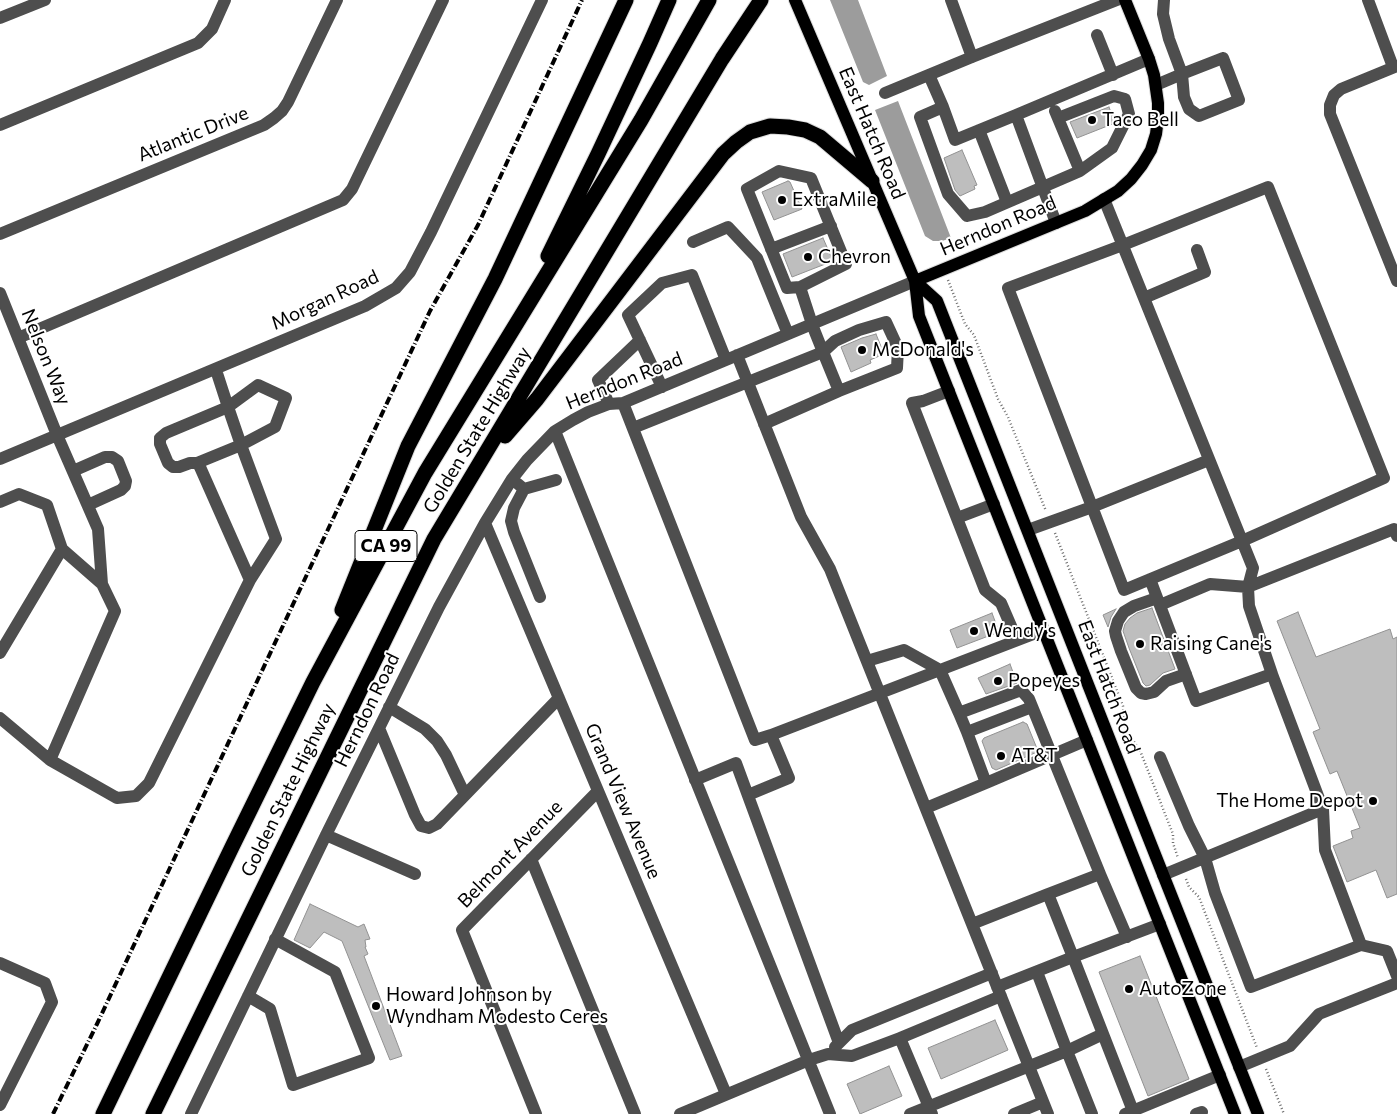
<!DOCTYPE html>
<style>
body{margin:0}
canvas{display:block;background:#fff}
</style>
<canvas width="1397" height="1114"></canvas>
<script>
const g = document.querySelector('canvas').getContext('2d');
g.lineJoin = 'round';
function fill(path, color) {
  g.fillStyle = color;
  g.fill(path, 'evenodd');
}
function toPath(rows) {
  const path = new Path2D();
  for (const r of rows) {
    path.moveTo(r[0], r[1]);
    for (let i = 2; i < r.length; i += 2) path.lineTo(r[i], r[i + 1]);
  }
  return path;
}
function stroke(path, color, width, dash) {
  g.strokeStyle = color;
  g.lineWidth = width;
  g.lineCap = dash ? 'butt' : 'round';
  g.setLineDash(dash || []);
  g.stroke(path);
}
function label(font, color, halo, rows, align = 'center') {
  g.font = font + ' Commissioner,sans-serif';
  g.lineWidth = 4;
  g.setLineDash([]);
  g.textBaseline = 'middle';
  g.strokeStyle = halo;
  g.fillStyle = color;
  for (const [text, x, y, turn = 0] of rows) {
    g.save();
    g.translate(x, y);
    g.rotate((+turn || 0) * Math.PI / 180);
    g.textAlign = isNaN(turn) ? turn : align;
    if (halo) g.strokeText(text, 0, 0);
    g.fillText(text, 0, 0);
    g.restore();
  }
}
fill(toPath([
 [830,0,858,0,887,76,869,85,863,82],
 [898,101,951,238,942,241,933,241,925,236,875,110]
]), '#9c9c9c');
const building = toPath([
 [1109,107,1115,123,1077,138,1070,122,1109,107],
 [962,150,977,185,974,186,975,189,960,196,955,190,944,158,962,150],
 [788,181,790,182,802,209,774,220,762,192,788,181],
 [823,238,833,261,792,277,783,254,823,238],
 [876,334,884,354,870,360,871,363,851,372,841,347,862,338,876,334],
 [1152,608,1175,669,1163,673,1150,685,1146,686,1143,683,1129,648,1123,631,1125,624,1130,618,1137,613,1152,608],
 [1116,609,1111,617,1108,627,1103,615,1116,609],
 [1298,612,1316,657,1390,629,1393,639,1397,637,1397,894,1387,898,1376,870,1347,882,1333,846,1353,838,1351,831,1360,828,1337,771,1330,774,1313,732,1320,729,1277,621,1298,612],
 [992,613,999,632,957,648,950,630,992,613],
 [1010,664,1017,683,986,694,978,678,1010,664],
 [1023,722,1027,724,1038,751,1037,752,996,770,992,768,982,741,984,738,1023,722],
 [310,904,358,927,364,924,370,939,365,940,366,947,365,947,368,954,364,956,402,1056,390,1060,342,941,324,932,310,948,294,940,310,904],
 [1140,956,1189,1079,1148,1096,1099,972,1140,956],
 [995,1020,1008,1050,941,1079,928,1048,995,1020],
 [889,1066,902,1096,860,1114,847,1084,889,1066]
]);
fill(building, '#bebebe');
stroke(building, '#929292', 1);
const major = toPath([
 [795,0,915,281,919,316,1235,1114],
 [915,281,937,301,1139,814,1258,1114],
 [915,281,1085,211,1118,191,1131,179,1142,165,1151,150,1156,134,1158,118,1158,103,1154,75,1149,59,1125,0]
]);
const highway = toPath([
 [548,256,598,154,650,43,669,0],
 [505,436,537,399,723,154,736,142,750,132,770,126,788,127,805,130,820,137,872,181],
 [342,610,408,446,495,279,626,0],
 [103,1114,232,847,313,682,425,473,641,120,709,0],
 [153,1114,434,539,722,59,761,0]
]);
stroke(major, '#dbdbdb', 14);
stroke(highway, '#dbdbdb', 17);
stroke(toPath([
 [948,280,965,324,974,335,998,399,1008,417,1046,511],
 [1055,533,1123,706,1124,723,1128,732,1141,753,1173,834,1173,843,1178,858],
 [1186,879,1189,887,1199,897,1257,1048],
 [1266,1069,1284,1114]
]), '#707070', 2.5, [1, 2.5]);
stroke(toPath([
 [951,0,972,57],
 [1368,0,1393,67],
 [0,18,45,0],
 [1097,35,1113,75],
 [1223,58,1239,100,1199,116,1189,109,1184,97,1182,74,1223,58],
 [1397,66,1341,89,1334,95,1330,105,1330,114,1397,281],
 [929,75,943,107],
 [1156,85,1182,74,1169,39,1163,14,1164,0],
 [885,93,972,57,1117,0],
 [1055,111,1080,171],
 [1016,115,955,140,943,107,920,117,948,194,967,216,985,212,1080,171,1112,148,1129,114,1125,99,1114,96,1058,118],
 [0,125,198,43,212,29,225,0],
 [979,130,1007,202],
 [1268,187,1384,478,1242,541,1124,590,1008,288,1123,245,1268,187],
 [1104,199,1253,568,1248,587,1249,606,1272,674],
 [1056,223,1016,115,1149,59],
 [0,234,264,125,274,118,282,111,288,102,337,0],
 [693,242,728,227,757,258,788,334],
 [771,249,831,226],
 [0,293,57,435,98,529,102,584],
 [1144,298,1205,272,1197,250],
 [18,338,343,200,352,189,443,0],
 [737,355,801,517,830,569,1048,1114],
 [662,387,628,315,662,283,692,275,726,360],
 [949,391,923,401,912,403,985,590,1001,603,1017,640],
 [623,403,755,740,771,735],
 [609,404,598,380,640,340],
 [764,424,839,391],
 [633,428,823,352,835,341,859,330,886,322,898,348,897,368,839,391,823,352,815,332,812,324,800,287,846,264,811,178,779,171,747,189,787,288,800,287],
 [555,431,830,1114],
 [0,459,365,306,396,288,410,272,431,232,542,0],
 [197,463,241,445,228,407,258,385,286,398,275,427,241,445,276,539,250,580],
 [73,471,105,457,112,457,118,461,126,481,125,486,121,490,88,505],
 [518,484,524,489,556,480],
 [524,489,514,508,511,521,514,532,540,597],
 [0,502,19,494,47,505,62,549],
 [957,518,994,504],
 [485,523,726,1094],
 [1028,530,1092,507,1209,460],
 [1150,579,1196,701,1272,674,1323,809,1325,850,1361,945],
 [1157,598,1134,606,1124,612,1118,621,1115,631,1116,636,1121,651,1136,688,1141,693,1146,694,1154,692,1166,681,1186,674],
 [1160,605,1210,584,1248,587,1394,529,1397,536],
 [0,653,62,549,102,584,115,611,50,760],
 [389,707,425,729,437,741,446,755,465,795],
 [1032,707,967,732,986,783,1087,740],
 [959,713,940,670,1044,630],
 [0,718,50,760,117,798,136,796,149,783,250,580,200,467,197,463,190,463,179,467,173,467,168,463,160,444,160,438,166,433,228,407,216,370],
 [379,728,415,815,421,826,429,828,437,824,559,698],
 [967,732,959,713,1021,690,1029,699,1100,874],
 [1160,757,1189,826,1205,858,1215,893,1251,987,1361,945,1387,951,1397,976],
 [695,780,736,763,839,1043],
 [748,795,789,778,771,735,940,670,904,650,867,661],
 [926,808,986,783],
 [326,835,415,874],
 [531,859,635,1114],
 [1163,875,1323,809],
 [972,924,1048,894],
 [1127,937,1100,874,1048,894,1073,957,1160,924],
 [0,963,45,983,52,1002,0,1105],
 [1037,972,1067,1051,1103,1034],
 [997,987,1073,957,1133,1111],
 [248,996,270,1009,293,1085,369,1058,335,972,275,939],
 [835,1047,852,1030,992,973],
 [1239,1067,1290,1046,1319,1014,1397,983],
 [191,1114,326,835,439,607,485,523,512,479,527,460,555,431,573,420,588,412,609,404,623,403,915,281],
 [536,1114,462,930,598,791],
 [680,1114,809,1060,828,1054,852,1056,900,1038],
 [910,1114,1067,1051,1092,1114],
 [932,1114,900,1038,1001,996],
 [1014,1114,1043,1102],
 [1125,1114,1220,1075],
 [1196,1114,1202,1112]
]), '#4e4e4e', 12);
stroke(major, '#000', 12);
stroke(highway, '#000', 15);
stroke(toPath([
 [53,1114,97,1024,430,311,478,225,582,0]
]), '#000', 4, [8, 2.5, 1, 2.5]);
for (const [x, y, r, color] of [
 [1092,120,5,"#000"],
 [782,200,5,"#000"],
 [808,257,5,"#000"],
 [862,350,5,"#000"],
 [974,631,5,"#000"],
 [1140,644,5,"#000"],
 [998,681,5,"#000"],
 [1001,756,5,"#000"],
 [1373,801,5,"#000"],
 [1129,989,5,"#000"],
 [376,1006,5,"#000"]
]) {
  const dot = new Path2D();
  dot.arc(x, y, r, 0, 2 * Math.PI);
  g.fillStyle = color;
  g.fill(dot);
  stroke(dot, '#fff', 2);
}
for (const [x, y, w] of [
 [386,546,62]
]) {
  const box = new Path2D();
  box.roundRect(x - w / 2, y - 15.5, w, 31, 4);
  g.fillStyle = '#fff';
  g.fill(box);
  stroke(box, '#000', 1);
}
label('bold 18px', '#000', null, [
 ["CA 99",386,546]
]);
label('19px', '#000', '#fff', [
 ["Taco Bell",1102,120],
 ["ExtraMile",792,200],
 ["Chevron",818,257],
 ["McDonald's",872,350],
 ["Wendy's",984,631],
 ["Raising Cane's",1150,644],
 ["Popeyes",1008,681],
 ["AT&T",1011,756],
 ["The Home Depot",1363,801,"right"],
 ["AutoZone",1139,989],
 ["Howard Johnson by",386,995],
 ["Wyndham Modesto Ceres",386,1017]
], 'left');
label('19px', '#000', '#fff', [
 ["East Hatch Road",872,133,67],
 ["Atlantic Drive",193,134,-22],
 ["Herndon Road",998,226,-23],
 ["Morgan Road",325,300,-25],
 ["Nelson Way",46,357,68],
 ["Herndon Road",624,381,-22],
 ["Golden State Highway",477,430,-59],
 ["East Hatch Road",1109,687,69],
 ["Herndon Road",367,710,-64],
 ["Golden State Highway",288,790,-64],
 ["Grand View Avenue",623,801,67],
 ["Belmont Avenue",510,854,-46]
]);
</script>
